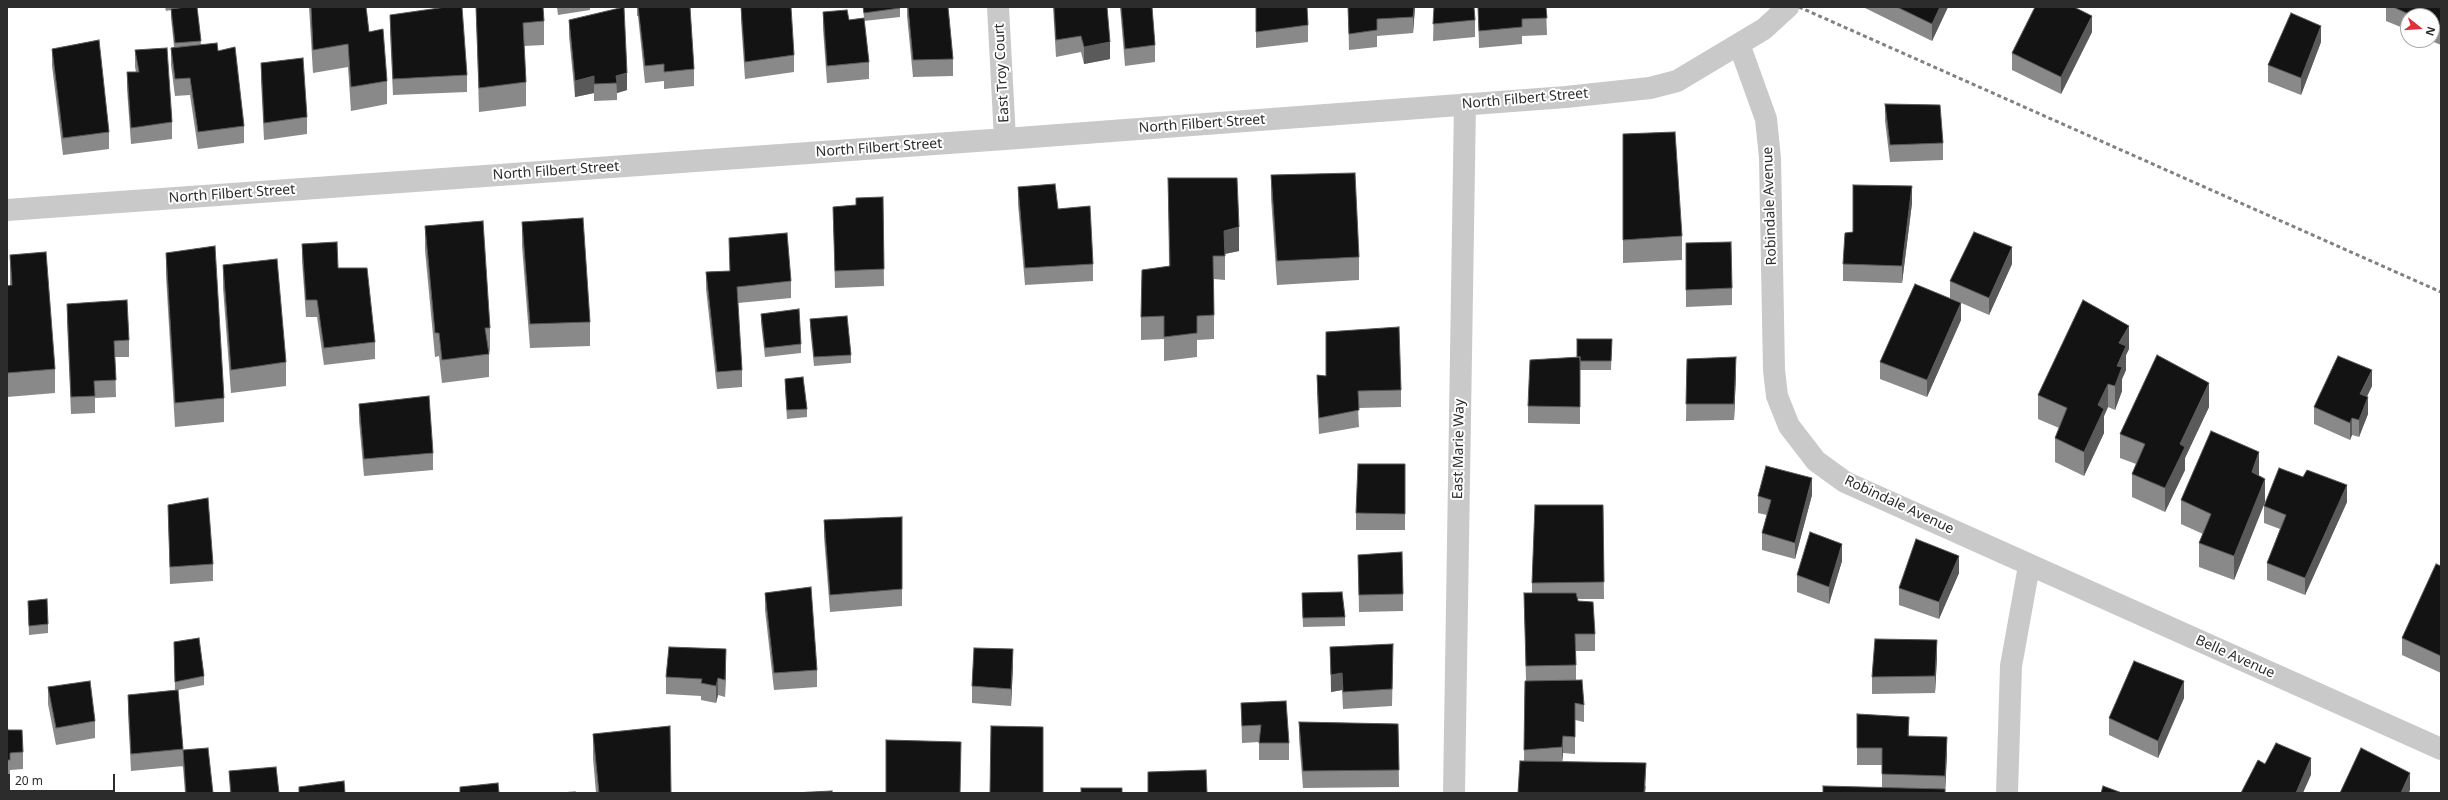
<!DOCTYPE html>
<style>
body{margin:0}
#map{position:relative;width:2448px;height:800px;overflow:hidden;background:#fff;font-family:"Noto Sans",sans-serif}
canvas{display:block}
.frame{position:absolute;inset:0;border:8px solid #2c2c2c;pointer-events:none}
.north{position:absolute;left:2400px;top:8px;width:40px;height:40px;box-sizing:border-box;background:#fff;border:1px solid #ababab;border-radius:50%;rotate:107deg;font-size:11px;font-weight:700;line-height:16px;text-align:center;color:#2c2c2c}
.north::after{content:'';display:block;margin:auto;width:14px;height:18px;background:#e0303c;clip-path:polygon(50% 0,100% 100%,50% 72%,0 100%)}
.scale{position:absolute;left:8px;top:774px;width:107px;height:18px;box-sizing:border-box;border:2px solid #2c2c2c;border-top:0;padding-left:5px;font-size:12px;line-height:14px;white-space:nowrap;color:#2c2c2c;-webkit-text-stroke:3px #fff;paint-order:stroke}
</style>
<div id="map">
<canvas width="2448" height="800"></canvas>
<div class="frame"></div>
<div class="north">N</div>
<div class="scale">20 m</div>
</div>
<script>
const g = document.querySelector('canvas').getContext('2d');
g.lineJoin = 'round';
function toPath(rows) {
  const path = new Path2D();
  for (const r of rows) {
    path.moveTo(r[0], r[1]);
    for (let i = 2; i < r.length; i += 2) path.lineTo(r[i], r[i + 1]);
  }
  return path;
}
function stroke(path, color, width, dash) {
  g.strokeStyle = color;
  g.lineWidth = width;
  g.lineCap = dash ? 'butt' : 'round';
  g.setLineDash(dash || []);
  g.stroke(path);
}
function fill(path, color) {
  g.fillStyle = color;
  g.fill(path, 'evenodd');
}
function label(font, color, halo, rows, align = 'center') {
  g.font = font + ' "Noto Sans",sans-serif';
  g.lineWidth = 4;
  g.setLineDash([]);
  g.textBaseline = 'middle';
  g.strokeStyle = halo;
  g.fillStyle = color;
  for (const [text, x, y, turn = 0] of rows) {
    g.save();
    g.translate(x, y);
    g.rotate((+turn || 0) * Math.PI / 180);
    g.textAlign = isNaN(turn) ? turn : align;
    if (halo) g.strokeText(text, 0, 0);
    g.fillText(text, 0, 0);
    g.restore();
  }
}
stroke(toPath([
 [998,7,1005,139],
 [1739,44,1766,119,1770,158,1774,370,1777,396,1789,426,1816,461,1845,482,2441,749],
 [7,210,1005,139,1566,97,1650,88,1677,81,1764,29,1788,7],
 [1454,793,1465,104],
 [2007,793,2011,666,2029,566]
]), '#c9c9c9', 22);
stroke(toPath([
 [1799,7,2441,292]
]), '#818181', 3, [4, 3]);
fill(toPath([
 [165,7,197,7,201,45,218,51,244,126,244,143,198,149,190,95,175,96,171,65,171,48,174,47,171,18,171,10,166,11],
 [309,7,366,7,369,32,387,81,387,104,351,111,348,67,313,73],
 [476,7,544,21,544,45,524,46,526,82,526,106,479,112],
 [557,7,590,7,590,10,558,15],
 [637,7,690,7,694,69,694,86,664,89,664,81,645,83,638,16,637,16],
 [741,7,794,55,794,72,745,79,741,21],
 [863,7,900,7,900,17,864,21,869,62,869,79,827,83,823,29,823,12,849,20,864,18],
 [907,7,948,7,953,59,953,76,913,77,907,16],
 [1053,7,1107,7,1110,59,1084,64,1081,52,1056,57],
 [1120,7,1152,7,1155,45,1155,62,1125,66],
 [1246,7,1307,7,1308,25,1308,42,1256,48,1256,8,1246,8],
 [1348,7,1428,7,1415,8,1413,33,1377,36,1377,47,1349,50],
 [1434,7,1475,20,1475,37,1433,41],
 [1478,7,1546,7,1547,35,1522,36,1522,44,1479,48],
 [1865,7,1948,7,1932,41,1865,8],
 [2386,7,2441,7,2441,45,2429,40,2432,40,2432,16,2408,16,2408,30,2386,21],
 [390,15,467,75,467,92,393,95,390,32],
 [569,20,627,90,617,93,617,100,594,101,594,93,575,97,569,36],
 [2092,32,2061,94,2012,70,2012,53],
 [2321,42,2301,95,2268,82,2268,65],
 [52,49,109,132,109,149,63,155,52,66],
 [135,50,172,122,172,139,131,144,127,89,127,72,136,72,135,67],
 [261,63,307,117,307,134,264,140,261,80],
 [1885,104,1943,143,1943,160,1890,162,1885,121],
 [1623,134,1682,236,1682,260,1623,263],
 [1271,175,1359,257,1359,280,1277,285,1271,198],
 [1168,178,1239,251,1225,254,1225,280,1214,279,1214,339,1197,340,1197,357,1164,361,1164,339,1141,340,1141,317,1169,266],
 [1018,187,1093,264,1093,281,1025,285,1018,204],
 [883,197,884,286,835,288,833,207,856,205],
 [1912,203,1902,283,1843,281,1843,264,1853,232],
 [522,222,590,322,590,346,530,348,522,246],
 [425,226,490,328,490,351,489,352,489,377,442,383,439,356,435,357,425,250],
 [1686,243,1732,288,1732,305,1686,307],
 [302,244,375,342,375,359,324,365,317,317,306,317,302,261],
 [166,253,224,398,224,422,175,427,166,276],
 [10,255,55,369,55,393,7,397,7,286,10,286],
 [2012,264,1989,315,1950,298,1950,281],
 [223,265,286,362,286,386,231,393,223,288],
 [706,272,791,281,791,298,738,303,742,370,742,387,717,389,706,289],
 [67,304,129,340,129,357,115,357,116,397,95,398,95,413,71,414,67,321],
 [761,314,801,344,801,353,765,357,761,323],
 [810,319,851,355,851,363,814,366,810,327],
 [1961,320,1927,397,1880,379,1880,362],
 [1612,339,1611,370,1580,370,1580,424,1528,423,1528,406,1577,357],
 [2129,349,2126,355,2126,370,2122,379,2122,391,2115,410,2108,407,2104,416,2104,433,2084,476,2055,462,2055,438,2059,428,2038,419,2038,395],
 [1687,359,1736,374,1734,420,1686,421],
 [1317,375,1401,390,1401,407,1358,408,1359,427,1319,434,1317,392],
 [785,379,807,409,807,417,787,419,785,387],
 [2372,386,2367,396,2368,414,2359,437,2352,435,2350,440,2314,424,2314,407],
 [359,404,433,453,433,470,364,476,359,421],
 [2209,407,2185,458,2185,470,2165,512,2132,497,2132,474,2136,464,2120,458,2120,434],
 [1405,464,1405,530,1356,530,1356,513],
 [2259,476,2265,502,2234,580,2199,567,2199,543,2203,534,2181,524,2181,500],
 [2303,477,2347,502,2305,595,2267,580,2267,563,2280,529,2264,523,2264,506],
 [1812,495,1795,559,1762,550,1762,533,1767,515,1758,513,1758,496],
 [168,505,213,564,213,581,170,584],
 [1603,505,1604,599,1578,599,1578,601,1595,634,1595,651,1576,651,1576,680,1584,705,1584,722,1575,720,1575,754,1563,753,1562,762,1646,786,1645,793,1518,793,1524,761,1525,681,1526,681,1524,593,1532,593,1532,583],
 [902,517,902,606,830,612,824,537,824,520],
 [1358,555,1403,594,1403,611,1359,612],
 [1842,561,1829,604,1797,592,1797,575],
 [2441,566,2441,673,2402,655,2402,638],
 [1959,573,1939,619,1899,605,1899,588],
 [765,593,817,670,817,687,774,690,765,610],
 [28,601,48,624,48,633,29,635],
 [1302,602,1345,617,1345,626,1303,627],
 [174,642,204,676,204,685,178,690,183,749,183,766,131,771,128,712,128,695,175,690],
 [1330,647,1393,661,1392,706,1343,709,1342,690,1331,692],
 [1937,657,1935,693,1872,694,1872,677],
 [726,666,725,697,718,695,716,703,701,700,701,696,666,694,666,677],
 [1013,666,1011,706,972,703,972,686],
 [48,687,95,721,95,738,56,745,48,704],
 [2184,698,2158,758,2109,735,2109,718],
 [1241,703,1289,743,1289,760,1259,760,1259,742,1242,743],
 [1857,714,1947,753,1945,793,1882,788,1882,765,1857,765],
 [1299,722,1398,724,1399,787,1303,788,1299,739],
 [7,726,8,730,23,752,23,769,10,770,10,777,7,777],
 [593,734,671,793,596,793,593,758],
 [183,750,213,793,185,793,183,767],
 [229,771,279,793,230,793]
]), '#898989');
fill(toPath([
 [1414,7,1415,7,1413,33,1413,17],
 [1940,7,1948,7,1932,41,1932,24],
 [2092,16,2092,32,2061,94,2061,77],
 [2321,26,2321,42,2301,95,2301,78],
 [1110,42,1110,59,1084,64,1084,47],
 [627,73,627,90,617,93,616,76],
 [594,76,594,93,575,97,575,81],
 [1912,186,1912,203,1902,283,1902,266],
 [1239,227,1239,251,1224,254,1224,231],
 [2012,247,2012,264,1989,315,1989,298],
 [1961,303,1961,320,1927,397,1927,380],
 [2129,326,2129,349,2126,355,2126,370,2122,379,2122,391,2115,410,2115,386,2119,343],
 [1736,357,1736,374,1734,420,1734,404],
 [2372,370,2372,386,2360,411,2360,394],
 [2209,383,2209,407,2185,458,2185,470,2165,512,2165,488,2180,444],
 [2108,384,2108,407,2104,416,2104,433,2084,476,2084,452,2098,405],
 [2368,397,2368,414,2359,437,2359,420],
 [2352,418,2352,435,2350,440,2350,423],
 [2259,452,2259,476,2252,472],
 [1812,478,1812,495,1795,559,1795,543],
 [2265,479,2265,502,2234,580,2234,556],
 [2347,485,2347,502,2305,595,2305,578],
 [1842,544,1842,561,1829,604,1829,587],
 [1959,556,1959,573,1939,619,1939,602],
 [1937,640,1937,657,1935,693,1935,676],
 [726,649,726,666,725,697,725,680],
 [1013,649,1013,666,1011,706,1011,689],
 [1342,673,1342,690,1331,692,1331,675],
 [718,678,718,695,716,703,716,686],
 [2184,681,2184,698,2158,758,2158,741],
 [1909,717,1909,734,1908,753,1908,736],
 [1563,736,1563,753,1562,764,1562,747],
 [1947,737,1947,753,1945,793,1945,776],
 [2311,758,2311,775,2303,793,2296,793],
 [1646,763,1645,793,1644,793],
 [2410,773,2410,790,2409,793,2401,793]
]), '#5a5a5a');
const building = toPath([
 [186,7,197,7,201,41,175,43,171,9,186,7],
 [311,7,366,7,369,32,383,29,387,81,351,87,348,44,313,50,311,7],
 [446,7,462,7,467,75,393,79,390,15,446,7],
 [476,7,543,7,544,21,523,23,526,82,479,88,476,7],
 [624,7,627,73,616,76,617,83,594,84,594,76,575,81,569,20,624,7],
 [638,7,690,7,694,69,664,72,664,64,645,66,638,7],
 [741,7,791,7,794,55,745,62,741,7],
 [863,7,900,7,900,8,864,13,863,7],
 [908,7,948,7,953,59,913,60,908,7],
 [1054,7,1107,7,1110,42,1084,47,1081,36,1056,40,1054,7],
 [1121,7,1152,7,1155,45,1125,49,1121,7],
 [1256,7,1307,7,1308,25,1256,32,1256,7],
 [1348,7,1414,7,1413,17,1377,19,1377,30,1349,34,1348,7],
 [1434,7,1474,7,1475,20,1433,24,1434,7],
 [1478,7,1546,7,1547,18,1522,19,1522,27,1479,31,1478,7],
 [1897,7,1940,7,1932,24,1897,7],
 [2035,7,2074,7,2092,16,2061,77,2012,53,2035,7],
 [2393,7,2441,7,2441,28,2432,24,2432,16,2413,16,2393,7],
 [847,10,849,20,864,18,869,62,827,66,823,12,847,10],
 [2291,13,2321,26,2301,78,2268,65,2291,13],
 [99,40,109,132,63,138,52,49,99,40],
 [217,43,218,51,235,47,244,126,198,132,190,78,175,79,171,48,217,43],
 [167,48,172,122,131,128,127,72,139,72,135,50,167,48],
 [303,58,307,117,264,123,261,63,303,58],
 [1885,104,1940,105,1943,143,1890,145,1885,104],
 [1675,132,1682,236,1623,240,1623,134,1675,132],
 [1355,173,1359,257,1277,261,1271,175,1355,173],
 [1168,178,1237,178,1239,227,1224,231,1225,256,1213,256,1214,315,1197,316,1197,333,1164,337,1164,316,1141,317,1142,270,1170,266,1168,178],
 [1055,184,1058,209,1090,206,1093,264,1025,268,1018,187,1055,184],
 [1853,185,1912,186,1902,266,1843,264,1845,233,1853,232,1853,185],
 [883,197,884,269,835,271,833,207,856,205,856,198,883,197],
 [583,218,590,322,530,324,522,222,583,218],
 [483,221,490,328,485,328,489,354,442,360,439,333,435,333,425,226,483,221],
 [1974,232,2012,247,1989,298,1950,281,1974,232],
 [787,233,791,281,737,287,742,370,717,372,706,272,730,271,729,238,787,233],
 [337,242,338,268,367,268,375,342,324,348,317,300,306,300,302,244,337,242],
 [1731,242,1732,288,1686,290,1686,243,1731,242],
 [215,246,224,398,175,403,166,253,215,246],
 [46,252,55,369,7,373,7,286,12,285,10,255,46,252],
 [277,259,286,362,231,370,223,265,277,259],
 [1915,284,1961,303,1927,380,1880,362,1915,284],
 [127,300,129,340,114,341,116,380,94,381,95,396,71,397,67,304,127,300],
 [2083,300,2129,326,2119,343,2126,346,2117,366,2122,367,2115,386,2108,384,2098,405,2104,409,2084,452,2055,438,2067,408,2038,395,2083,300],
 [799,309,801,344,765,348,761,314,799,309],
 [847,316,851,355,814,357,810,319,847,316],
 [1399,327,1401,390,1358,391,1359,410,1319,418,1317,375,1326,376,1326,332,1399,327],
 [1577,339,1612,339,1611,361,1580,361,1580,357,1577,357,1577,339],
 [2157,355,2209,383,2180,444,2185,447,2165,488,2132,474,2145,444,2120,434,2157,355],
 [2338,356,2372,370,2360,394,2368,397,2359,420,2352,418,2350,423,2314,407,2338,356],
 [1580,357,1580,407,1528,406,1530,360,1580,357],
 [1736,357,1734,404,1686,404,1687,359,1736,357],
 [803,377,807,409,787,410,785,379,803,377],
 [429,396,433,453,364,459,359,404,429,396],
 [2211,431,2259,452,2252,472,2265,479,2234,556,2199,543,2211,514,2181,500,2211,431],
 [1358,464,1405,464,1405,514,1356,513,1358,464],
 [1766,466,1812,478,1795,543,1762,533,1771,500,1758,496,1766,466],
 [2279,468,2303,477,2307,470,2347,485,2305,578,2267,563,2286,515,2264,506,2279,468],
 [208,498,213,564,170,567,168,505,208,498],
 [1535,505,1603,505,1604,582,1532,583,1535,505],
 [902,517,902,589,830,595,824,520,902,517],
 [1810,532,1842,544,1829,587,1797,575,1810,532],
 [1916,539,1959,556,1939,602,1899,588,1916,539],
 [1402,552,1403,594,1359,595,1358,555,1402,552],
 [2436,564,2441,566,2441,656,2402,638,2436,564],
 [811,587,817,670,774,673,765,593,811,587],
 [1342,592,1345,617,1303,618,1302,593,1342,592],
 [1524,593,1576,593,1578,601,1593,602,1595,634,1575,634,1576,665,1526,666,1524,593],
 [47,599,48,624,29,626,28,601,47,599],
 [199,638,204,676,175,682,174,642,199,638],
 [1875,639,1937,640,1935,676,1872,677,1875,639],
 [1393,644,1392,689,1343,692,1342,673,1331,675,1330,647,1393,644],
 [669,647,726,649,725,680,718,678,716,686,701,683,702,679,666,677,669,647],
 [974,648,1013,649,1011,689,972,686,974,648],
 [2134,661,2184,681,2158,741,2109,718,2134,661],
 [1582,680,1584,705,1575,703,1575,737,1563,736,1562,747,1524,750,1525,681,1582,680],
 [90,681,95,721,56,728,48,687,90,681],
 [178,690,183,749,131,754,128,695,178,690],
 [1286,701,1289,743,1259,743,1261,725,1242,726,1241,703,1286,701],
 [1857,714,1909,717,1908,736,1947,737,1945,776,1882,774,1882,748,1857,748,1857,714],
 [1299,722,1398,724,1399,770,1303,771,1299,722],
 [7,726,8,730,22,730,23,752,10,753,10,760,7,760,7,726],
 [670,726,671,793,599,793,593,734,670,726],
 [991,726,1043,727,1043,793,990,793,991,726],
 [886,740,961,742,960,793,886,793,886,740],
 [2276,743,2311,758,2296,793,2241,793,2258,760,2265,764,2276,743],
 [208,748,213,793,186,793,183,750,208,748],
 [2361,748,2410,773,2401,793,2340,793,2361,748],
 [1520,761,1646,763,1644,793,1518,793,1520,761],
 [276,767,279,793,231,793,229,771,276,767],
 [1206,770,1207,793,1148,793,1148,772,1206,770],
 [344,781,345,793,299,793,299,787,344,781],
 [498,783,499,793,460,793,460,787,498,783],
 [1823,786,1945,789,1945,793,1823,793,1823,786],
 [2103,786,2122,793,2101,793,2103,786],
 [1081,788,1122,788,1122,793,1081,793,1081,788],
 [832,791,832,793,793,793,832,791],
 [575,792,575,793,558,793,575,792]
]);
fill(building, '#131313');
stroke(building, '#5a5a5a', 1);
label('14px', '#2c2c2c', '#fff', [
 ["East Troy Court",1002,73,-93],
 ["North Filbert Street",1525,99,-5],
 ["North Filbert Street",1202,124,-4],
 ["North Filbert Street",879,148,-4],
 ["North Filbert Street",556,171,-4],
 ["North Filbert Street",232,194,-4],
 ["Robindale Avenue",1770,206,-92],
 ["East Marie Way",1459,449,-89],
 ["Robindale Avenue",1899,505,25],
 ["Belle Avenue",2235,657,24]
]);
</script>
